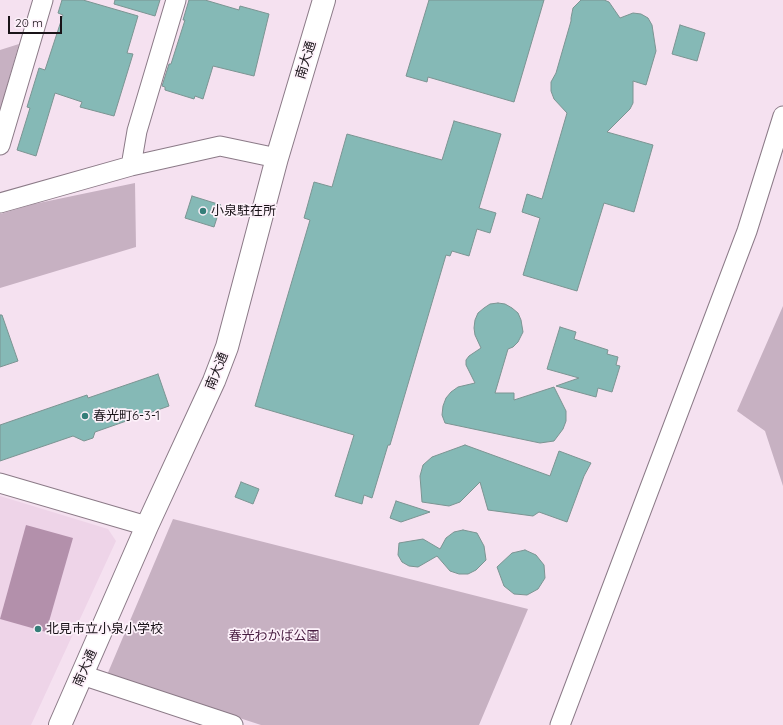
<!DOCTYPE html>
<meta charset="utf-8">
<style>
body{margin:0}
#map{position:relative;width:783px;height:725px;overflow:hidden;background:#f5e1f0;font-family:Quicksand,sans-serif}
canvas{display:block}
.scale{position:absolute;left:8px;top:16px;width:54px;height:18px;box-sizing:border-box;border:2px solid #191318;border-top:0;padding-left:5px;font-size:12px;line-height:14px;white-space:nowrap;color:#191318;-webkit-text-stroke:3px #fdf1fa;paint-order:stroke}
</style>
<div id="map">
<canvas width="783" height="725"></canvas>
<div class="scale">20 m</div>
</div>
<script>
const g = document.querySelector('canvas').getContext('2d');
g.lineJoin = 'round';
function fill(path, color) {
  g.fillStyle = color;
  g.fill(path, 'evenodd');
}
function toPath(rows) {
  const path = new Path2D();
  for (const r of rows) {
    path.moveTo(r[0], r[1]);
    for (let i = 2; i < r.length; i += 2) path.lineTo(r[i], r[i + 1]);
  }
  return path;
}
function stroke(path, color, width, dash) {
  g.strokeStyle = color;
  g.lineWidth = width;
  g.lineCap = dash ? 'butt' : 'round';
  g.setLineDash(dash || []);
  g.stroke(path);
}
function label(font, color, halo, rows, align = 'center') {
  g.font = font + ' Quicksand,"Noto Sans JP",sans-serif';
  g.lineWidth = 3.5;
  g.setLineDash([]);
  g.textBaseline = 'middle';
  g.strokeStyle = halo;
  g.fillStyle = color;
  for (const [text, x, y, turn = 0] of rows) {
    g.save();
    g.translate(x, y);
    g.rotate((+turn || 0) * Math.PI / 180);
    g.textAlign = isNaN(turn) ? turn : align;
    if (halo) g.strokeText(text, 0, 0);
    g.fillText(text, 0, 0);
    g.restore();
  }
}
fill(toPath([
 [0,496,108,529,116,541,31,725,0,725]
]), '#eed4e8');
fill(toPath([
 [19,44,0,111,0,50],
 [135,183,136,247,0,288,0,214,34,204],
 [783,306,783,486,765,431,737,411],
 [173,519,528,609,479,725,261,725,107,675]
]), '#c7b1c2');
fill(toPath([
 [26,525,73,538,46,632,0,619]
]), '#b390ab');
const building = toPath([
 [62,0,83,0,138,16,127,53,133,54,114,116,80,107,82,102,55,93,36,156,17,150,30,108,27,107,39,68,45,70,63,15,58,13,62,0],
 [115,0,160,0,155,16,114,4,115,0],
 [189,0,205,0,239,10,240,6,269,14,254,76,213,66,203,99,195,96,194,99,165,90,165,87,162,86,169,64,171,64,185,20,183,20,189,0],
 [429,0,544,0,514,102,428,77,427,82,406,76,429,0],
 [581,0,604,0,609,2,620,18,633,13,641,14,648,18,652,25,656,51,646,85,633,81,633,103,630,109,607,132,653,145,634,212,604,203,577,291,523,275,540,218,522,212,527,194,542,199,567,113,554,99,551,91,551,82,556,73,571,21,571,18,573,8,581,0],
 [680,25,705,33,697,61,672,54,680,25],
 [454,121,501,134,479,208,496,213,490,233,477,229,469,256,452,251,450,256,446,255,390,445,388,445,372,498,364,495,362,504,335,496,354,435,255,406,310,220,304,218,314,182,332,187,347,134,442,160,454,121],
 [192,196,221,205,214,227,185,218,192,196],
 [498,303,505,304,512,308,518,313,521,320,523,332,518,342,513,347,508,349,495,393,514,393,514,400,554,387,566,411,566,421,563,429,554,441,540,443,445,423,442,415,443,406,446,398,451,392,458,387,475,383,466,365,466,360,469,356,481,348,475,335,474,328,475,320,478,313,484,308,490,304,498,303],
 [0,315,2,315,18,361,0,367,0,315],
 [560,327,576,332,574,339,608,350,607,354,618,357,616,365,620,366,612,392,598,388,596,397,556,386,579,378,547,369,560,327],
 [158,374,169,406,95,432,93,438,84,441,73,436,0,461,0,425,87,395,88,398,158,374],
 [465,445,550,476,559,451,591,463,584,476,567,522,539,512,533,516,488,510,480,482,460,502,449,506,422,502,420,476,423,465,432,457,465,445],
 [241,482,259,489,253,504,235,497,241,482],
 [396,501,430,512,401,522,390,518,396,501],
 [463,530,477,533,484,546,486,560,476,570,468,574,459,574,450,571,437,556,418,567,409,566,402,562,398,555,399,543,423,539,440,549,446,538,454,532,463,530],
 [525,550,536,555,544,565,545,578,538,589,527,595,514,594,504,586,497,567,512,553,525,550]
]);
fill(building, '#85b9b6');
stroke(building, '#7b9492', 1);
const street = toPath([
 [0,145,43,0],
 [131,166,137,131,176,0],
 [0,203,131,166,220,146,277,158],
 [0,483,147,526],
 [82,675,233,725],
 [560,725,747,231,783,116]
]);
const secondary = toPath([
 [60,725,147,526,214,381,227,347,277,158,324,0]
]);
stroke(street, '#8b7a87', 21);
stroke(secondary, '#8b7a87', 24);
stroke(street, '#fff', 19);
stroke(secondary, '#fff', 22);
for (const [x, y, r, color] of [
 [203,211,4,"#357e79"],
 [85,416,4,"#357e79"],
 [38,629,4,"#357e79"]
]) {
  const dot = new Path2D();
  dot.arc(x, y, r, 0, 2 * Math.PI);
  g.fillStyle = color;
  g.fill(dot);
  stroke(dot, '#fdf1fa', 1.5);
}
label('13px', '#191318', '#fdf1fa', [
 ["南大通",306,60,-73],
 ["南大通",217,371,-68],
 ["南大通",85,668,-66]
]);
label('13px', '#191318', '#fdf1fa', [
 ["小泉駐在所",211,211],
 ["春光町6-3-1",93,416],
 ["北見市立小泉小学校",46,629]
], 'left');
label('13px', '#461b3f', '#fdf1fa', [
 ["春光わかば公園",274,636]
]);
</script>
